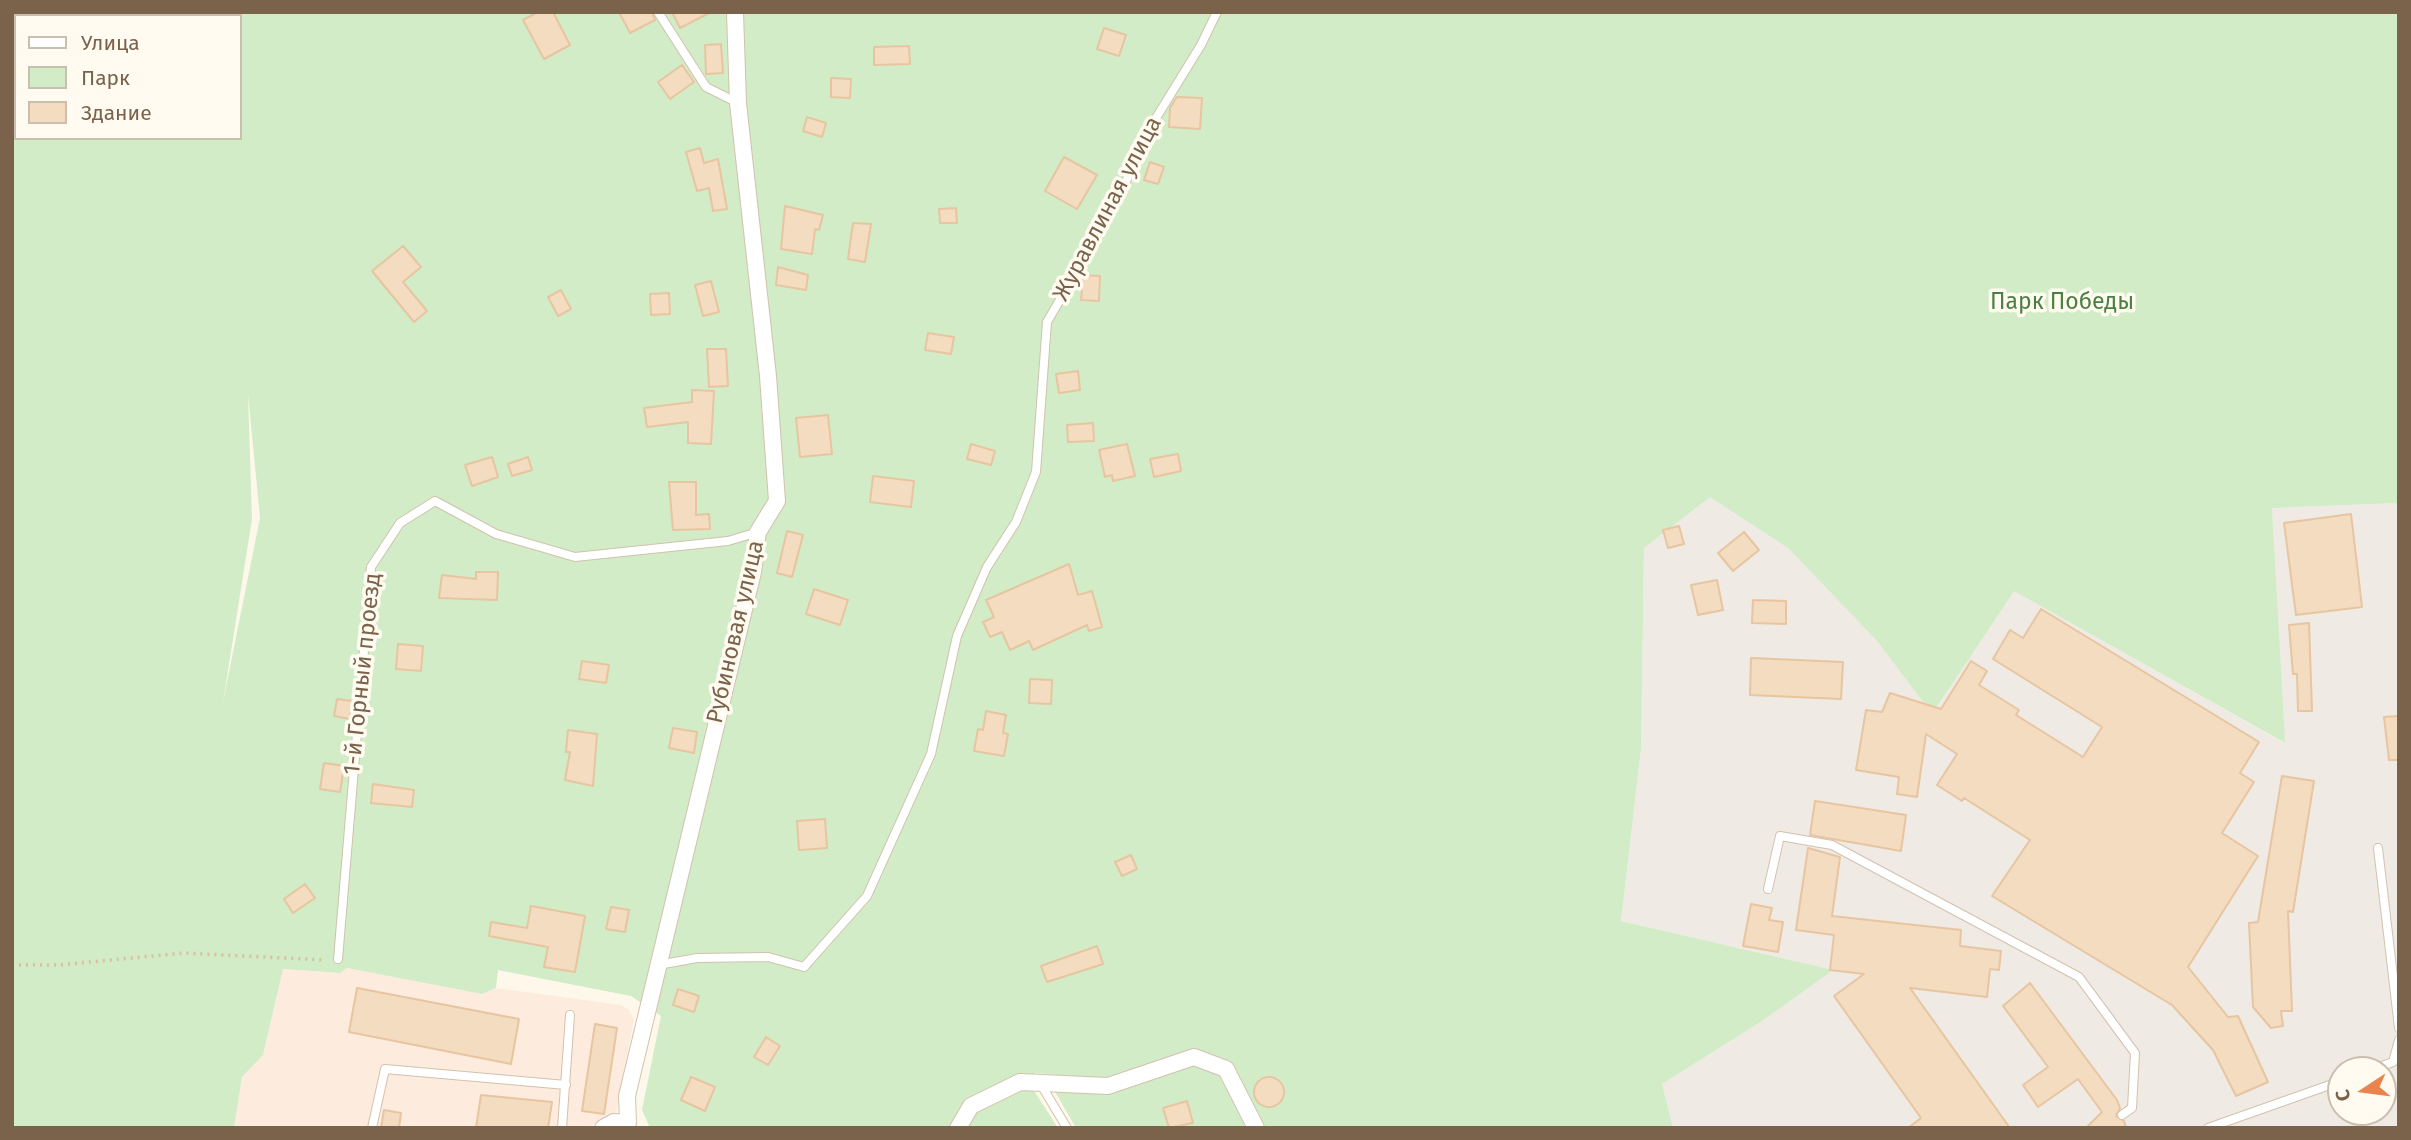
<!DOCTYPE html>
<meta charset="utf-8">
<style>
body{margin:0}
#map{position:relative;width:2411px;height:1140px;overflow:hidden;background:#fdf8ea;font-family:"Fira Sans",sans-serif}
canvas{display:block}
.frame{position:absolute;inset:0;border:14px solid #7a624b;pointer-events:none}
.legend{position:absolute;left:14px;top:14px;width:228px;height:126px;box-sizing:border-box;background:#fffbf1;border:2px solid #cabeaf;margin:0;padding:9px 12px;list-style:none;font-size:21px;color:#7a624b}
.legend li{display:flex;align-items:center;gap:14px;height:35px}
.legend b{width:35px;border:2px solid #cabeaf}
.north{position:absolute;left:2327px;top:1056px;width:70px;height:70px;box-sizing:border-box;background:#fffbf1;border:2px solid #cabeaf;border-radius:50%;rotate:257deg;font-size:19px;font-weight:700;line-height:28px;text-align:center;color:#7a624b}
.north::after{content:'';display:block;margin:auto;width:24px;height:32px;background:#ea844d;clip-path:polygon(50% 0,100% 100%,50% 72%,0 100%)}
</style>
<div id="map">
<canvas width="2411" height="1140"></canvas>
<div class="frame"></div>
<ul class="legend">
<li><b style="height:9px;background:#fff"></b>Улица</li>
<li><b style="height:19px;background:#d1ecc7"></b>Парк</li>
<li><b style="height:19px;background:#f4dcc1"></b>Здание</li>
</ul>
<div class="north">С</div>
</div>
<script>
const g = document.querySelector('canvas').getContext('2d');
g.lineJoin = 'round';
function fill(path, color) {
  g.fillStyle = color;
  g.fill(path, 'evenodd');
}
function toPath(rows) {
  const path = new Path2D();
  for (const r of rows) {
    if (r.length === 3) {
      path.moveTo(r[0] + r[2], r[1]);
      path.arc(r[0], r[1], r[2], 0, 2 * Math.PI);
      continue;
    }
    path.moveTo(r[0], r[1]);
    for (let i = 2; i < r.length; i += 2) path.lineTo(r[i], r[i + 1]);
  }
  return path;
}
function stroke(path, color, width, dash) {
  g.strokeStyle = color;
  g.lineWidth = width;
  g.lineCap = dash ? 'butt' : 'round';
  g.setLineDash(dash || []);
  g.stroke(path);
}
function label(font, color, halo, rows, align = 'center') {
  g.font = font + ' "Fira Sans",sans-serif';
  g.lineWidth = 7;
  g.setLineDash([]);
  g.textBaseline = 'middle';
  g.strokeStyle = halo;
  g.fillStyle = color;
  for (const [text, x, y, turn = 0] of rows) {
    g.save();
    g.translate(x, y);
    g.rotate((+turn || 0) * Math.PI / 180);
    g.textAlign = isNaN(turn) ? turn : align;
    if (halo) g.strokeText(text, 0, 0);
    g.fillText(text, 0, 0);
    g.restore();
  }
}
fill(toPath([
 [347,968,482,994,496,988,621,1005,629,1010,634,1019,616,1113,586,1128,234,1128,242,1077,263,1055,283,969,340,973]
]), '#fdebde');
fill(toPath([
 [1710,496,1788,548,1877,641,1932,714,2013,590,2284,743,2272,508,2399,503,2399,1128,1673,1128,1662,1084,1762,1021,1832,970,1621,921,1641,749,1644,548],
 [2341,1070,2383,1070,2383,1112,2341,1112]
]), '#efeae3');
fill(toPath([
 [12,12,2399,12,2399,503,2272,508,2285,743,2014,591,1932,714,1877,641,1788,548,1710,497,1644,548,1641,749,1621,921,1833,970,1762,1021,1662,1084,1673,1128,1263,1128,1207,1055,1109,1079,1035,1073,1033,1089,1058,1128,650,1128,642,1110,661,1016,631,996,498,970,496,988,482,994,347,968,340,973,283,969,263,1055,242,1077,234,1128,12,1128],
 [16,16,240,16,240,138,16,138],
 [248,394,260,518,223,702,252,519],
 [1192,1065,1224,1076,1248,1128,1076,1128,1054,1090]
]), '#d1ecc7');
const building = toPath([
 [538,12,553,12,570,45,544,59,523,20,538,12],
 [619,12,652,12,655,20,630,33,619,12],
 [672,12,711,12,680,28,672,12],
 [1104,28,1126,35,1119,56,1097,49,1104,28],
 [721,44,723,73,706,74,705,45,721,44],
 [909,46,910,64,874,65,874,47,909,46],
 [682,65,694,82,670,99,658,82,682,65],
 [831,78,851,79,850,98,831,97,831,78],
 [1177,97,1202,98,1200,129,1169,127,1170,108,1177,97],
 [807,117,826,123,822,137,803,131,807,117],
 [700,148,704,163,718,159,727,209,713,211,709,188,697,191,686,152,700,148],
 [1064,157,1097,175,1077,209,1045,191,1064,157],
 [1150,162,1164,167,1158,184,1144,180,1150,162],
 [785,206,823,215,819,230,815,229,812,254,781,249,785,206],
 [956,208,957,223,940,223,939,209,956,208],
 [853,223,871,224,865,262,848,259,853,223],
 [403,246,421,267,403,282,427,311,414,322,372,271,403,246],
 [778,267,808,275,806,290,776,285,778,267],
 [1083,275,1100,276,1099,301,1081,300,1083,275],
 [711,281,719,312,703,316,695,285,711,281],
 [561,290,571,309,558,316,548,297,561,290],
 [669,293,670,314,651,315,650,294,669,293],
 [928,333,954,337,951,354,925,350,928,333],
 [707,349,726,349,728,386,709,387,707,349],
 [1078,371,1080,390,1059,393,1056,374,1078,371],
 [692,390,714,391,711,444,688,443,688,422,647,427,644,408,692,402,692,390],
 [828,415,832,454,800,457,796,418,828,415],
 [1093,423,1094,441,1068,442,1067,425,1093,423],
 [971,444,995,451,991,465,967,459,971,444],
 [1127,444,1135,476,1113,481,1112,475,1105,477,1099,450,1127,444],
 [1178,454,1181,471,1154,477,1150,459,1178,454],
 [492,457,498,477,472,486,465,465,492,457],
 [528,457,532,470,512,476,508,464,528,457],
 [873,476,914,481,911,507,870,502,873,476],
 [669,482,696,482,696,515,709,514,710,529,673,530,669,482],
 [2351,514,2362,607,2296,615,2284,523,2351,514],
 [1679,526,1684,544,1668,548,1663,530,1679,526],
 [787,531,803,535,792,577,777,573,787,531],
 [1744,532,1759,550,1733,571,1718,553,1744,532],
 [1069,564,1078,595,1092,591,1102,627,1089,631,1087,625,1033,650,1029,641,1010,650,1002,632,990,637,983,622,994,617,986,600,1069,564],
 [476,572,498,572,497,600,439,598,442,575,476,579,476,572],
 [1717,580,1723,610,1698,615,1691,585,1717,580],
 [814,589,848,600,840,625,806,614,814,589],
 [1753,600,1786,601,1786,624,1752,623,1753,600],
 [2041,609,2259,742,2240,773,2254,782,2222,833,2258,856,2188,967,2228,1017,2238,1016,2268,1082,2236,1096,2213,1050,2172,1005,1992,896,2030,840,1964,798,1962,801,1937,785,1957,754,1926,734,1917,797,1897,794,1899,777,1856,770,1866,710,1882,712,1890,693,1941,709,1971,661,1987,671,1979,685,2019,710,2016,715,2083,757,2102,727,1993,659,2010,630,2023,638,2041,609],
 [2309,623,2312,711,2298,711,2297,674,2293,674,2289,625,2309,623],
 [398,644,423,646,421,671,396,669,398,644],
 [1751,658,1843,662,1841,699,1750,695,1751,658],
 [582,661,609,665,606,683,579,679,582,661],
 [1030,679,1052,680,1051,704,1029,703,1030,679],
 [337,699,352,701,350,719,334,716,337,699],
 [986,711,1006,715,1003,733,1008,734,1004,756,974,751,978,729,983,730,986,711],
 [2399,716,2399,760,2389,760,2384,717,2399,716],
 [673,728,697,732,694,753,669,748,673,728],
 [568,730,597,734,593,786,565,780,570,752,566,752,568,730],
 [324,763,344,766,340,792,320,789,324,763],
 [2282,776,2314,781,2293,912,2288,911,2292,1011,2281,1011,2283,1026,2271,1028,2253,1007,2249,923,2258,922,2282,776],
 [373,784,414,790,412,807,371,803,373,784],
 [1815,801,1906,815,1901,851,1810,835,1815,801],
 [825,819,827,848,799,850,797,821,825,819],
 [1808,848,1840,857,1832,916,1961,930,1960,946,2001,951,1999,970,1990,969,1987,997,1910,988,2010,1128,1908,1128,1921,1118,1834,996,1864,974,1830,970,1834,935,1796,930,1808,848],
 [1131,855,1137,869,1122,876,1115,862,1131,855],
 [305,884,315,898,293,913,284,899,305,884],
 [1751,904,1772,908,1769,920,1783,922,1778,952,1743,946,1751,904],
 [531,906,585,916,575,972,544,967,548,947,489,936,491,922,527,928,531,906],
 [611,907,629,910,625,932,606,929,611,907],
 [1097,946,1103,964,1047,982,1041,966,1097,946],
 [2030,983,2117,1100,2120,1108,2116,1116,2124,1121,2126,1128,2086,1128,2102,1112,2078,1079,2038,1107,2023,1085,2048,1067,2003,1006,2030,983],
 [357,988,519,1019,511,1064,349,1032,357,988],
 [678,989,699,996,694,1012,673,1005,678,989],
 [595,1024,617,1028,604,1114,582,1111,595,1024],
 [766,1037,780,1046,768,1065,754,1057,766,1037],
 [691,1077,715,1087,705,1111,681,1100,691,1077],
 [1269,1092,15],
 [481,1095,552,1102,548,1128,476,1128,481,1095],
 [1187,1101,1193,1123,1169,1128,1163,1108,1187,1101],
 [384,1110,401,1113,399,1128,381,1128,384,1110]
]);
fill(building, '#f4dcc1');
stroke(building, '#e7c5a0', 2);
const lane = toPath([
 [658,12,706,87,738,103],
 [2378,848,2399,1028],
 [1768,889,1780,836,1832,845,2079,977,2135,1053,2132,1108,2122,1115],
 [338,959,371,567,400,523,435,501,496,534,575,557,728,541,758,532],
 [658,965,697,958,768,957,804,967,867,896,931,754,957,636,987,567,1016,522,1036,472,1047,322,1117,202,1148,131,1201,45,1217,12],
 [2371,1070,2393,1062,2399,1040],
 [1040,1083,1067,1128],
 [372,1128,385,1069,566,1085],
 [562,1128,570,1015],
 [2208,1128,2341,1081]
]);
const street = toPath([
 [603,1128,614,1122,628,1123,627,1096,753,572,758,532,777,501,768,376,738,103,735,12],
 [958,1128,971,1106,1020,1082,1108,1086,1194,1057,1226,1069,1256,1128]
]);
stroke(lane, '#d1c2ae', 10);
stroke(street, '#d1c2ae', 18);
stroke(toPath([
 [12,965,58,965,184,953,325,960]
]), '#d9bfa3', 3.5, [2, 5]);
stroke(lane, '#fff', 8);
stroke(street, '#fff', 16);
label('23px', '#7a624b', '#fffbf1', [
 ["Журавлиная улица",1108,209,-62],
 ["Рубиновая улица",736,632,-77],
 ["1-й Горный проезд",363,674,-84]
]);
label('23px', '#4c8042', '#fffbf1', [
 ["Парк Победы",2062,303]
]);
</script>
